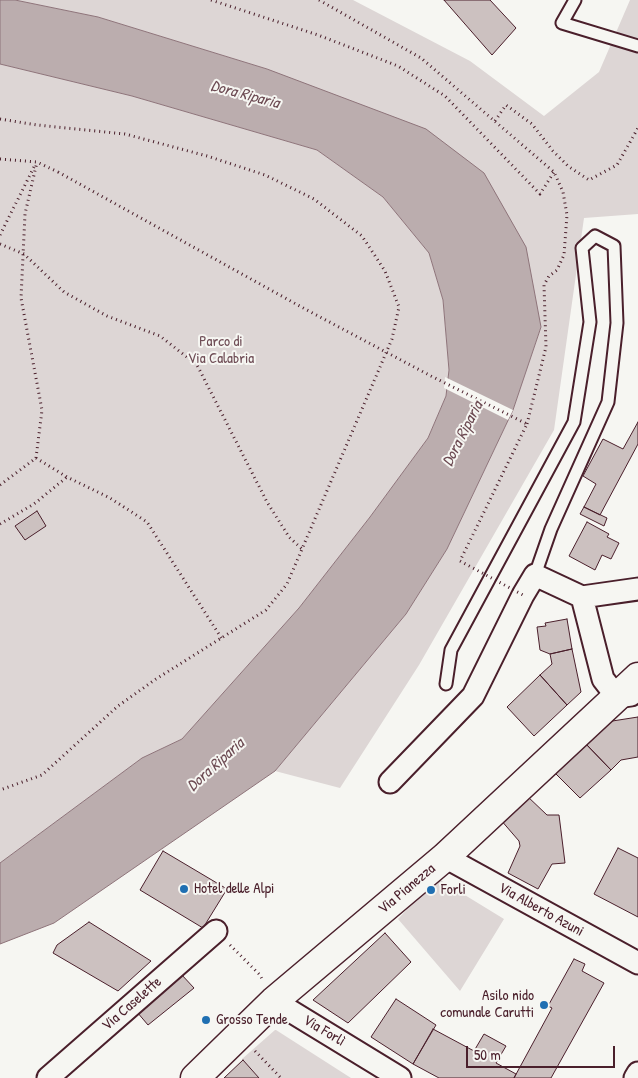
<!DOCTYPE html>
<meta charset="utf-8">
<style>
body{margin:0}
#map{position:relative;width:638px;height:1078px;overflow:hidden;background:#f6f6f2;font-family:"Patrick Hand",sans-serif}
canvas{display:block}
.scale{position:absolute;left:466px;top:1046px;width:149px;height:22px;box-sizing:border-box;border:2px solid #4a1f2b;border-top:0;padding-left:6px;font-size:15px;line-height:18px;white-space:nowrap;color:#4a1f2b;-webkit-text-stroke:4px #f6f6f2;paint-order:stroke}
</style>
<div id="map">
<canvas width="638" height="1078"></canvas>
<div class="scale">50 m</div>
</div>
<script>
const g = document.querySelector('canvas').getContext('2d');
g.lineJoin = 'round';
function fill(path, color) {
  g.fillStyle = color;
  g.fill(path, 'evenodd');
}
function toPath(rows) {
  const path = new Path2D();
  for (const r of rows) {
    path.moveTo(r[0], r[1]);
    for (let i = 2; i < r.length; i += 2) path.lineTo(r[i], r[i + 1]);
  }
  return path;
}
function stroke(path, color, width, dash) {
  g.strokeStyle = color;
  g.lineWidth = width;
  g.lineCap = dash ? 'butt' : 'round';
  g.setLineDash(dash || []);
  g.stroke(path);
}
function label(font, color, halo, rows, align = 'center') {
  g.font = font + ' "Patrick Hand",sans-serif';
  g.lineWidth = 4;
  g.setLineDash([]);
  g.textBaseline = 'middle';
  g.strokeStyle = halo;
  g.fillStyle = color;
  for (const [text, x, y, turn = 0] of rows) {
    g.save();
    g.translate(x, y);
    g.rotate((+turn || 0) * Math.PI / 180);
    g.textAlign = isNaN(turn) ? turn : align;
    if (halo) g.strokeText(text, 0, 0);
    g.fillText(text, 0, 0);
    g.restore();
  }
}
fill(toPath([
 [15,0,353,0,470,61,544,116,599,72,630,0,638,0,638,214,584,218,554,430,419,665,340,788,275,771,406,614,447,549,513,410,541,327,267,69,98,17],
 [0,64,132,96,317,150,383,197,429,253,443,300,449,370,446,396,428,438,370,517,299,608,182,739,142,758,0,863],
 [437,878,504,919,460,991,398,919],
 [275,1030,276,1030,351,1078,259,1078,242,1059]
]), '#ddd6d5');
const water = toPath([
 [0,0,15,0,98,17,267,69,426,129,484,173,526,247,541,327,513,410,447,549,406,614,275,771,54,923,0,944,0,863,142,758,182,739,299,608,370,517,428,438,446,396,449,370,443,300,429,253,383,197,317,150,132,96,0,64,0,0]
]);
fill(water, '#bbadae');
stroke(water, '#8e747a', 1);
fill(toPath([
 [445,377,513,410,508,420,444,388]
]), '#f6f6f2');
const building = toPath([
 [444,0,490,0,516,28,492,55,444,0],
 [638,422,638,444,600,515,584,507,596,484,583,476,603,439,623,449,638,422],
 [584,507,607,518,604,526,580,514,584,507],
 [37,511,46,526,25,540,15,526,37,511],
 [587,522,609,534,607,537,619,543,611,559,602,555,595,570,569,556,587,522],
 [567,619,572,649,550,654,540,650,537,627,546,626,545,623,567,619],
 [572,649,581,692,567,705,540,675,552,664,550,654,572,649],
 [540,675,567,705,534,736,507,707,540,675],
 [638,717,638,757,621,760,611,770,584,742,606,722,638,717],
 [585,743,611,770,580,798,554,772,585,743],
 [526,795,547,815,559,815,565,863,552,864,538,889,508,873,520,846,519,841,500,819,526,795],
 [618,848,638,858,638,917,594,894,618,848],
 [163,851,227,889,203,928,140,890,163,851],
 [89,922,151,961,118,991,53,953,57,945,89,922],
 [385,933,411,962,348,1023,313,1000,385,933],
 [574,959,585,964,582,971,604,983,551,1078,514,1078,552,1008,548,1006,574,959],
 [181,974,194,988,148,1025,137,1012,181,974],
 [396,999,436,1025,413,1064,371,1037,396,999],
 [433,1029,474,1051,484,1034,506,1046,496,1063,516,1074,514,1078,439,1078,413,1064,433,1029],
 [243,1060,259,1078,224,1078,243,1060]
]);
fill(building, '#ccc1c0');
stroke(building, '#4a1f2b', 1);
const lane = toPath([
 [575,0,562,23,638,46],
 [446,684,451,650,574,422,590,322,582,248,595,236,614,246,617,323,608,402,551,529,535,575]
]);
const street = toPath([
 [631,695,617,697,603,679,582,597,638,589],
 [390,782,473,696,523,595,535,575,582,597],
 [445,857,638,963],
 [274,1001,400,1078],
 [48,1078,216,931],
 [635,1078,638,1073]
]);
const secondary = toPath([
 [195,1078,274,1001,445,857,638,677]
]);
stroke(lane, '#4a1f2b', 15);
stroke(street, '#4a1f2b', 25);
stroke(secondary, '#4a1f2b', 31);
stroke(toPath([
 [211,0,318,35,398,66,445,96,540,194,554,172],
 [319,0,421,58,554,172,563,192,567,215,564,255,557,270,549,276,544,285,546,347,527,424],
 [0,119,37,125,125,134,207,156,265,175,314,199,362,236,385,271,399,307,392,339,287,584,266,610,156,679,118,706,42,775,0,790],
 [495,121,506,105,532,124,553,151,568,166,589,180,617,165,638,128],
 [0,159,37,162,58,172],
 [0,235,34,167],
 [0,244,24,254,64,292,107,316,160,336,197,365,267,502,289,537,302,549],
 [36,458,67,477,110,498,147,522,222,639],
 [0,485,36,458,42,410,21,298,25,214,37,162],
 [0,524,34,504,67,477],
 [230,945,260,975,263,981],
 [255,1051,281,1078]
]), '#4a1f2b', 3, [1, 4]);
stroke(lane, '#f6f6f2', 11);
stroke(street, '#f6f6f2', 21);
stroke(secondary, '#f6f6f2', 28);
stroke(toPath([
 [58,172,305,309,431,376,527,424,460,561,523,595]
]), '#4a1f2b', 3, [1, 4]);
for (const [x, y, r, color] of [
 [184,889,5,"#1f6fb2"],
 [431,890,5,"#1f6fb2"],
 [544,1005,5,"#1f6fb2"],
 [206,1020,5,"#1f6fb2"]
]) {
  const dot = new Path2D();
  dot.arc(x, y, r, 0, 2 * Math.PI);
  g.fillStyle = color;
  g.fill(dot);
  stroke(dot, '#f6f6f2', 2);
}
label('15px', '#6f4d56', '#f6f6f2', [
 ["Parco di",221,342],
 ["Via Calabria",221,359]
]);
label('15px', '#4a1f2b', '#f6f6f2', [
 ["Hotel delle Alpi",194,889],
 ["Forli",441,890],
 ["Asilo nido",534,996,"right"],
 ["comunale Carutti",534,1013,"right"],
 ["Grosso Tende",216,1020]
], 'left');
label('15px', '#4a1f2b', '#f6f6f2', [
 ["Via Pianezza",407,889,-40],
 ["Via Alberto Azuni",541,910,29],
 ["Via Caselette",132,1004,-41],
 ["Via Forlì",324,1031,31]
]);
label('italic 16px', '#6c4a52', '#f6f6f2', [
 ["Dora Riparia",245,95,15],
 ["Dora Riparia",463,434,-63],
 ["Dora Riparia",216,765,-42]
]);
</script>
